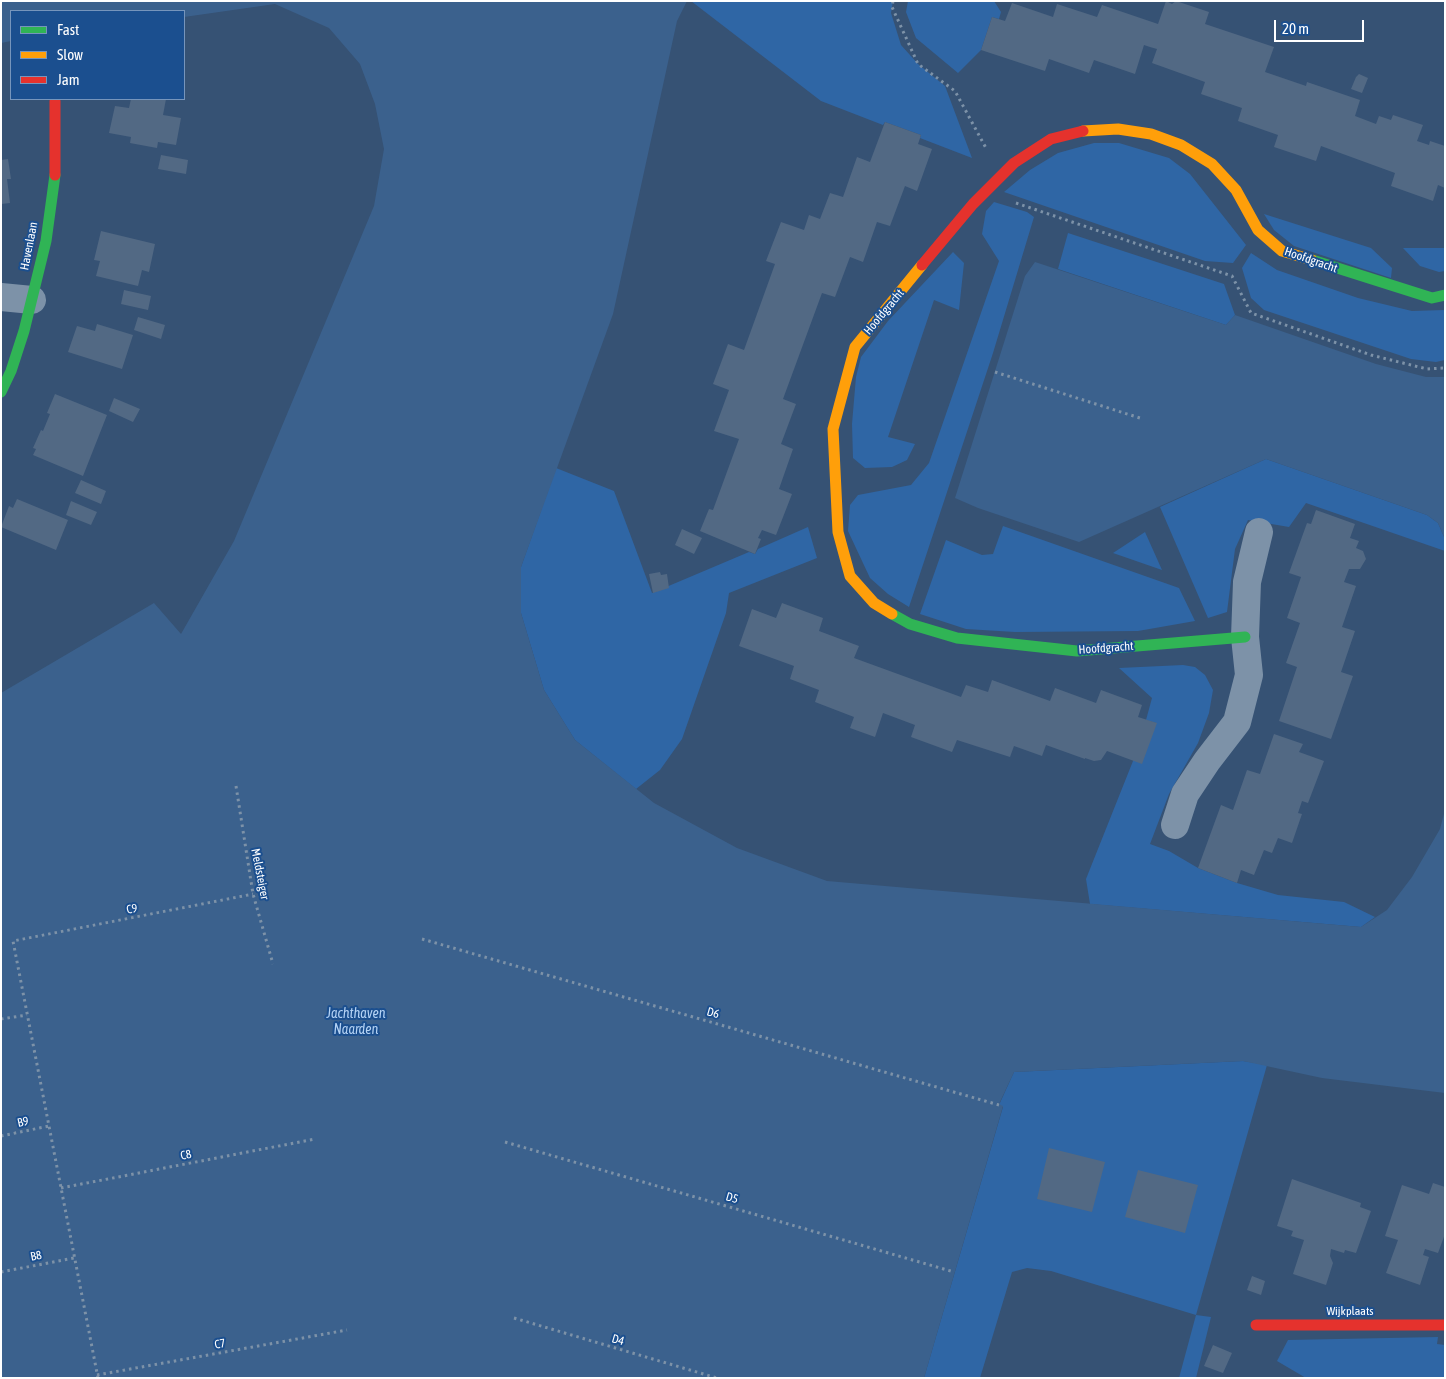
<!DOCTYPE html>
<style>
body{margin:0}
#map{position:relative;width:1446px;height:1379px;overflow:hidden;background:#365274;font-family:"Asap Condensed",sans-serif}
canvas{display:block}
.frame{position:absolute;inset:0;border:2px solid #fff;pointer-events:none}
.legend{position:absolute;left:10px;top:10px;width:175px;height:90px;box-sizing:border-box;background:#1b4f8f;border:1px solid #7695bc;margin:0;padding:6px 9px;list-style:none;font-size:15px;color:#fff}
.legend li{display:flex;align-items:center;gap:10px;height:25px}
.legend b{width:25px;border:1px solid #7695bc}
.scale{position:absolute;left:1274px;top:20px;width:90px;height:22px;box-sizing:border-box;border:2px solid #fff;border-top:0;padding-left:6px;font-size:15px;line-height:18px;white-space:nowrap;color:#fff;-webkit-text-stroke:4px #1b4f8f;paint-order:stroke}
</style>
<div id="map">
<canvas width="1446" height="1379"></canvas>
<div class="frame"></div>
<ul class="legend">
<li><b style="height:6px;background:#30b455"></b>Fast</li>
<li><b style="height:6px;background:#ff9f0a"></b>Slow</li>
<li><b style="height:6px;background:#e5322d"></b>Jam</li>
</ul>
<div class="scale">20 m</div>
</div>
<script>
const g = document.querySelector('canvas').getContext('2d');
g.lineJoin = 'round';
function fill(path, color) {
  g.fillStyle = color;
  g.fill(path, 'evenodd');
}
function toPath(rows) {
  const path = new Path2D();
  for (const r of rows) {
    path.moveTo(r[0], r[1]);
    for (let i = 2; i < r.length; i += 2) path.lineTo(r[i], r[i + 1]);
  }
  return path;
}
function stroke(path, color, width, dash) {
  g.strokeStyle = color;
  g.lineWidth = width;
  g.lineCap = dash ? 'butt' : 'round';
  g.setLineDash(dash || []);
  g.stroke(path);
}
function label(font, color, halo, rows, align = 'center') {
  g.font = font + ' "Asap Condensed",sans-serif';
  g.lineWidth = 4;
  g.setLineDash([]);
  g.textBaseline = 'middle';
  g.strokeStyle = halo;
  g.fillStyle = color;
  for (const [text, x, y, turn = 0] of rows) {
    g.save();
    g.translate(x, y);
    g.rotate((+turn || 0) * Math.PI / 180);
    g.textAlign = isNaN(turn) ? turn : align;
    if (halo) g.strokeText(text, 0, 0);
    g.fillText(text, 0, 0);
    g.restore();
  }
}
fill(toPath([
 [691,1,893,1,891,13,901,45,918,64,945,86,972,158,920,138,921,135,885,122,883,125,821,101],
 [908,1,994,1,1001,12,999,19,992,17,981,50,958,73,916,38,906,12],
 [1094,143,1119,143,1169,158,1190,174,1246,245,1233,263,1205,261,1004,192,1030,170,1058,153],
 [994,202,1027,212,1034,217,993,353,909,607,888,594,870,578,848,531,850,505,858,495,911,485,929,463,999,261,982,234,986,211],
 [1264,214,1371,248,1392,268,1391,278,1294,246,1274,230],
 [1068,233,1224,284,1235,315,1226,325,1058,269],
 [1403,248,1445,248,1445,271,1439,272,1420,266],
 [953,252,964,263,959,310,934,300,888,437,915,444,907,460,892,467,865,468,853,458,852,424,856,377,861,357,888,321],
 [1251,253,1277,270,1358,298,1412,311,1445,310,1445,360,1436,362,1411,359,1264,310,1251,298,1242,268],
 [1266,459,1427,515,1438,523,1445,539,1445,551,1306,503,1289,527,1248,520,1235,549,1227,612,1208,618,1160,507],
 [556,468,614,491,652,593,749,552,755,554,758,549,808,527,817,558,729,593,726,613,682,739,660,770,636,789,575,740,544,690,521,613,521,567],
 [1003,526,1179,588,1195,621,1138,631,1015,632,966,629,920,614,946,540,982,555,993,554],
 [1145,532,1162,570,1113,553],
 [1183,665,1195,667,1205,675,1213,690,1209,713,1198,743,1169,794,1150,844,1169,851,1198,868,1237,883,1278,895,1344,902,1375,917,1361,927,1090,904,1086,879,1133,761,1156,723,1146,720,1152,698,1119,668],
 [1243,1061,1267,1065,1196,1315,1211,1317,1196,1378,1179,1378,1196,1315,1051,1271,1027,1268,1012,1272,980,1378,924,1378,1003,1107,999,1105,1014,1072],
 [1438,1337,1437,1344,1445,1345,1445,1378,1306,1378,1277,1361,1288,1340]
]), '#2f66a5');
fill(toPath([
 [1,1,687,1,677,21,613,314,521,567,521,613,544,690,575,740,654,803,737,848,827,881,1361,927,1387,910,1412,877,1440,829,1445,810,1445,1093,1322,1078,1243,1061,1014,1072,999,1104,1003,1106,924,1378,1,1378,1,693,154,603,181,634,234,541,374,206,384,149,375,104,360,64,329,28,275,4,184,17,184,11,11,11,11,41,1,43],
 [1035,262,1226,325,1235,315,1376,364,1426,377,1445,377,1445,539,1438,523,1427,515,1266,459,1079,542,978,508,955,498,1025,276]
]), '#3b618d');
fill(toPath([
 [1166,1,1172,4,1176,1,1209,12,1205,24,1274,47,1265,72,1306,86,1307,82,1360,100,1355,116,1376,124,1379,116,1391,120,1393,115,1423,125,1417,141,1429,145,1430,141,1445,146,1445,188,1438,185,1433,201,1391,186,1395,173,1321,146,1316,161,1274,147,1278,135,1238,121,1242,108,1201,94,1205,82,1152,63,1157,49,1150,47,1144,45,1135,74,1094,60,1089,73,1049,59,1045,71,981,50,992,17,1005,21,1012,3,1053,17,1057,4,1097,17,1102,5,1158,24],
 [1359,74,1368,78,1362,93,1351,89,1356,77],
 [131,99,166,99,163,115,181,118,176,145,158,142,157,148,130,143,131,137,109,133,115,106,129,108],
 [885,122,921,135,918,144,932,149,917,191,905,186,890,226,877,222,863,262,850,257,835,297,822,293,783,399,796,404,781,444,793,449,779,489,792,494,776,535,762,530,758,538,761,539,755,554,700,531,709,509,713,510,739,439,714,431,729,390,713,384,728,344,744,350,775,264,766,261,781,222,804,230,809,215,820,219,830,193,843,197,857,157,870,162],
 [161,155,188,160,186,174,158,169],
 [8,159,11,179,7,179,10,203,1,204,1,160],
 [101,231,155,244,149,272,142,270,138,286,96,276,100,261,94,260],
 [124,290,151,296,148,310,121,304],
 [138,317,165,325,161,339,134,330],
 [97,324,133,335,122,369,68,352,77,326,95,331],
 [55,394,107,415,83,476,33,455,36,449,33,448,41,430,43,431,50,414,47,413],
 [114,398,140,409,133,422,109,411],
 [81,480,106,491,101,504,75,493],
 [17,499,68,520,56,550,1,527,9,506,13,508],
 [71,501,97,512,91,525,66,515],
 [1316,510,1355,524,1350,538,1359,541,1356,548,1363,551,1366,559,1360,569,1349,569,1344,582,1356,586,1342,627,1355,631,1341,672,1353,676,1331,739,1279,721,1297,667,1286,663,1300,623,1287,618,1301,577,1289,573,1307,523,1311,524],
 [682,529,702,538,694,554,675,545],
 [660,572,661,575,667,574,669,588,653,593,649,574],
 [782,603,823,618,819,631,859,646,854,658,961,697,966,685,988,692,992,680,1050,701,1055,688,1096,703,1101,690,1142,705,1138,717,1157,723,1142,764,1107,751,1101,760,1094,761,1085,758,1085,759,1046,745,1042,756,1014,746,1010,757,957,740,952,752,911,737,915,725,883,713,875,737,850,728,854,717,815,702,819,690,790,679,794,666,739,646,752,609,776,618],
 [1274,734,1303,744,1299,752,1324,761,1308,803,1302,801,1298,813,1302,814,1292,843,1278,838,1272,853,1264,850,1254,875,1241,870,1237,883,1198,868,1221,805,1233,810,1247,770,1260,774],
 [1049,1148,1105,1162,1092,1212,1037,1199],
 [1138,1170,1198,1185,1185,1233,1125,1217],
 [1292,1179,1361,1203,1360,1207,1371,1211,1356,1253,1345,1250,1344,1253,1331,1249,1330,1256,1333,1263,1326,1285,1293,1274,1304,1240,1291,1236,1293,1231,1277,1226],
 [1433,1183,1445,1187,1445,1234,1438,1253,1425,1249,1423,1255,1429,1257,1420,1285,1386,1273,1398,1240,1385,1236,1402,1185,1429,1194],
 [1252,1276,1265,1281,1261,1295,1247,1290],
 [1213,1345,1232,1353,1223,1373,1204,1366]
]), '#526984');
stroke(toPath([
 [893,1,892,7,918,64,955,91,987,150],
 [1016,203,1232,276,1251,313,1371,355,1427,369,1445,368],
 [995,372,1143,419],
 [236,786,253,894,273,964],
 [422,939,999,1105],
 [1,1019,27,1015],
 [1,1136,49,1126],
 [505,1142,954,1272],
 [61,1188,315,1139],
 [1,1272,74,1258],
 [514,1318,717,1378],
 [97,1375,347,1330],
 [98,1378,13,941,253,894]
]), '#7d92a8', 3, [2.5, 4]);
stroke(toPath([
 [1,297,32,300],
 [1175,825,1185,794,1207,761,1237,722,1249,675,1245,637,1247,582,1259,532]
]), '#7d92a8', 28);
stroke(toPath([
 [1312,260,1432,298,1445,295],
 [1,392,11,371,24,331,46,241,55,175],
 [892,614,910,624,957,638,1077,651,1245,637]
]), '#30b455', 11);
stroke(toPath([
 [1083,131,1118,129,1151,134,1181,145,1212,164,1236,190,1258,230,1282,251,1312,260],
 [892,614,874,603,850,576,838,532,833,429,855,347,922,265]
]), '#ff9f0a', 11);
stroke(toPath([
 [55,101,55,175],
 [922,265,973,204,1014,163,1051,139,1083,131],
 [1256,1325,1445,1325]
]), '#e5322d', 11);
label('12px', '#fff', '#1b4f8f', [
 ["Havenlaan",29,246,-79],
 ["Hoofdgracht",1311,260,19],
 ["Hoofdgracht",884,312,-50],
 ["Hoofdgracht",1106,648,-4],
 ["Meldsteiger",260,874,79],
 ["C9",132,909,-11],
 ["D6",713,1013,16],
 ["B9",23,1122,-12],
 ["C8",186,1155,-11],
 ["D5",732,1198,16],
 ["B8",36,1256,-11],
 ["Wijkplaats",1350,1311],
 ["D4",618,1340,16],
 ["C7",220,1344,-10]
]);
label('italic 14px', '#b5d3f5', '#1b4f8f', [
 ["Jachthaven",356,1014],
 ["Naarden",356,1030]
]);
</script>
